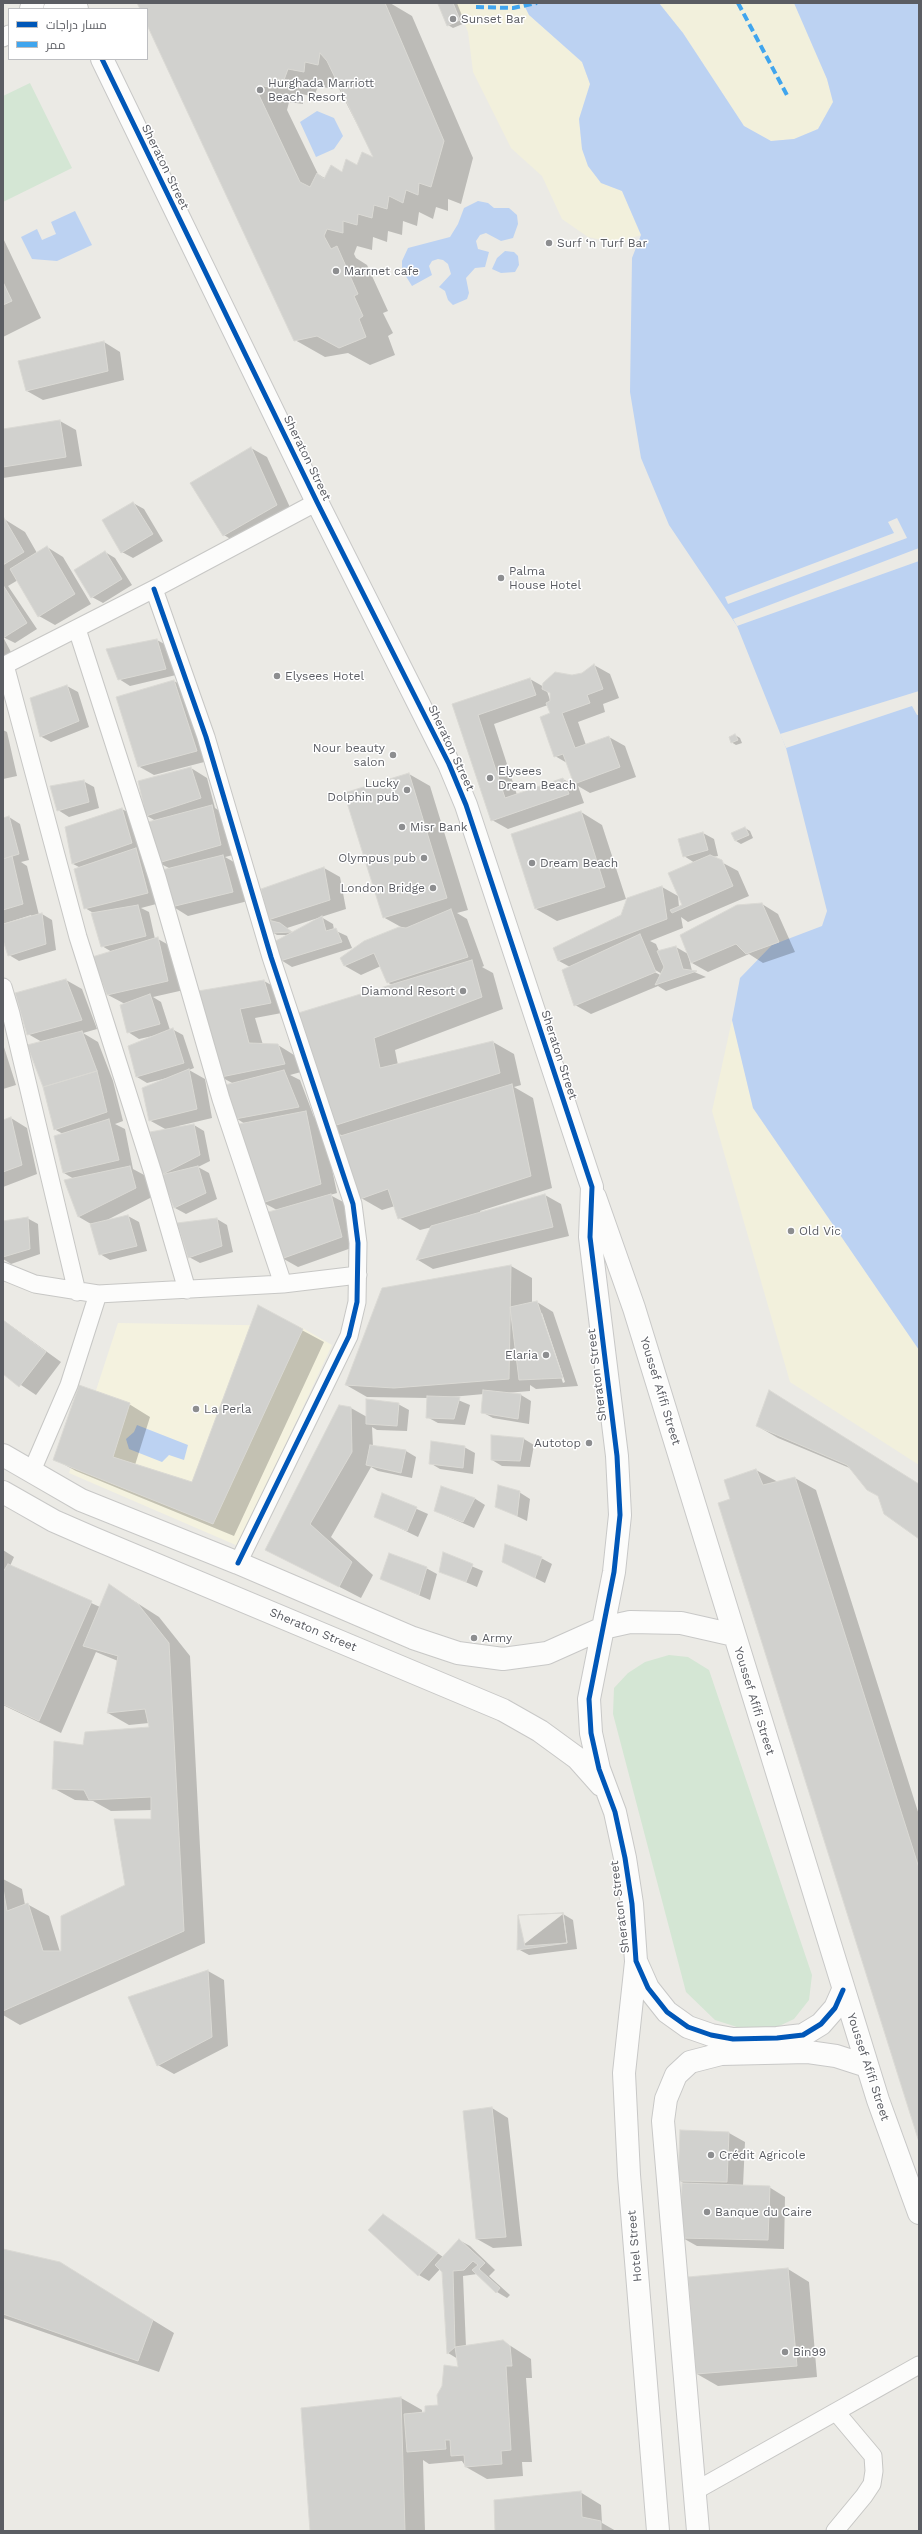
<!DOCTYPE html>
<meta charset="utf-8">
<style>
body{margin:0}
#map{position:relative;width:922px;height:2534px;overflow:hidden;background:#ebeae5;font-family:"Work Sans",Cairo,sans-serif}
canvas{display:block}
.frame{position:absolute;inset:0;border:4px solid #5b5d63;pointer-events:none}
.legend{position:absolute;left:8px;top:8px;width:140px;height:52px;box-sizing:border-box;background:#fff;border:1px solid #bdbec1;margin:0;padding:5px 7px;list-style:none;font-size:12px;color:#5b5d63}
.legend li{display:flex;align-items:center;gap:8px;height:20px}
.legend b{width:20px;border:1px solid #bdbec1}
</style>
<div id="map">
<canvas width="922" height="2534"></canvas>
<div class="frame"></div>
<ul class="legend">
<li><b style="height:5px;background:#0057b8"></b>مسار دراجات</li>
<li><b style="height:5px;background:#40a5ee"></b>ممر</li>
</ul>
</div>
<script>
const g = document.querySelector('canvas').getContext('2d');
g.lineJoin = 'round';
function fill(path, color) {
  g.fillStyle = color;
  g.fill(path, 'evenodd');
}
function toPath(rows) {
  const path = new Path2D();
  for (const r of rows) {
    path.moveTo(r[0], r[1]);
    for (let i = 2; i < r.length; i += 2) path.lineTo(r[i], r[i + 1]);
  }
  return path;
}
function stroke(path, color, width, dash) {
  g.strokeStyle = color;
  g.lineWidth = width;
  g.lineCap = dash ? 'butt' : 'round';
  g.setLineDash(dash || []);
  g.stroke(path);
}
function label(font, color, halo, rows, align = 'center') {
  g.font = font + ' "Work Sans",sans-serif';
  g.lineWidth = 3;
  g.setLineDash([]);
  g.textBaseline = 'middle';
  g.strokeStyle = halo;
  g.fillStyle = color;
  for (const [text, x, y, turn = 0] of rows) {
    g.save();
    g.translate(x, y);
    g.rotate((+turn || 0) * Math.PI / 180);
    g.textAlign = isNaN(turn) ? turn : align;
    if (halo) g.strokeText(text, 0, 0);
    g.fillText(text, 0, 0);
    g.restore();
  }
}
fill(toPath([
 [118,1323,299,1326,332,1345,238,1546,69,1473]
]), '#f4f2df');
fill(toPath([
 [30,83,72,168,3,202,3,96],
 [669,1655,688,1657,709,1670,812,1975,809,2000,794,2019,777,2027,758,2029,737,2027,715,2020,686,1992,613,1714,614,1688,628,1673,645,1662]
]), '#d4e6d4');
fill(toPath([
 [456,3,523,3,529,15,582,62,590,84,579,119,582,149,588,166,601,183,622,191,641,235,616,243,588,237,562,219,542,176,511,148,473,72,468,32],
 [659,3,794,3,827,79,833,102,818,129,794,139,771,141,744,126,683,33],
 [732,1020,753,1108,919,1350,919,1465,790,1382,712,1111]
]), '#f2f0dc');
fill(toPath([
 [523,3,659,3,683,33,744,126,771,141,794,139,818,129,833,102,827,79,794,3,919,3,919,1350,753,1108,732,1020,740,978,772,945,822,926,827,911,786,748,737,626,669,525,641,458,630,392,632,258,641,235,622,191,601,183,588,166,582,149,579,119,590,84,582,62,529,15],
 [317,111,334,118,343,136,334,149,316,157,300,122],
 [478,201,488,203,494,208,509,208,517,215,518,224,513,238,501,241,486,233,480,235,476,241,478,249,489,252,485,267,475,268,466,278,469,293,467,299,453,305,448,300,445,291,439,287,451,274,448,264,443,260,438,259,432,261,429,266,432,275,412,286,402,270,402,261,408,248,450,237,458,224,464,208],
 [75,211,92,245,57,261,32,259,21,237,37,229,42,240,56,234,51,222],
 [505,251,514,252,518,256,519,265,515,272,501,273,492,269,497,258],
 [137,1425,188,1445,184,1460,169,1455,162,1462,129,1449,126,1439,134,1432]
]), '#bcd2f2');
fill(toPath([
 [897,518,907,538,728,604,725,597,894,533,888,522],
 [919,548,919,561,737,626,733,619],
 [919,691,919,715,917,715,912,706,786,748,780,734]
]), '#ebeae5');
fill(toPath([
 [138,3,390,3,412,16,473,158,461,204,448,199,448,211,436,207,433,219,419,212,417,226,403,221,402,235,388,231,387,242,373,237,372,250,357,246,354,254,356,258,367,265,388,311,383,313,393,333,388,336,395,355,370,365,348,353,325,357,295,340,147,22,147,9,141,9],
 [334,79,375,159,326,179,318,174,287,110,289,102,303,104,302,94,314,97,318,86,333,89],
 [442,3,457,3,465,23,453,28,448,25,440,4],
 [3,238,41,318,3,337],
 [104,342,120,352,124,380,43,400,27,391],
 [60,421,76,430,82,466,3,478,3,430],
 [251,448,267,457,293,514,240,545,224,535],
 [133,503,144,509,163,541,133,558,122,552],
 [4,519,25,532,37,553,47,547,63,557,91,604,55,625,39,616,18,580,8,586,37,629,15,643,3,637,12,654,3,659],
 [105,552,115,558,132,585,103,603,92,597],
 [157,640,168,646,176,675,130,686,119,679],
 [594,665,610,674,619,698,603,704,605,712,578,722,586,745,609,737,625,746,636,777,590,793,578,786,584,803,508,829,492,820,453,705,530,679,544,687,572,676,583,674],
 [547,691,551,693,551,703],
 [548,705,551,714,555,756,567,763,575,786,563,779,517,795,494,724],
 [174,681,190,690,212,760,154,775,138,766],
 [67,686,78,692,89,727,51,742,40,736],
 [3,730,7,732,17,776,3,779],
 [735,735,740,738,742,743,736,745,731,742],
 [191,768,207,778,215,808,228,816,237,854,225,857,239,865,248,901,188,916,172,906,171,869,159,863,156,821,147,816],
 [409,774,430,786,468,910,457,913,467,919,484,966,482,967,493,973,503,1009,395,1050,398,1065,493,1042,514,1054,521,1085,514,1087,533,1098,552,1188,480,1211,481,1213,545,1195,561,1204,569,1236,433,1269,418,1260,432,1227,420,1230,399,1218,395,1206,382,1210,361,1198,343,1136,328,1128,392,985,387,982,381,966,361,975,345,966,364,942,401,927,383,917],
 [83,781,94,787,99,808,69,817,58,810],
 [122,809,138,818,164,902,141,908,149,912,155,939,158,939,174,948,184,990,153,997,161,1002,170,1030,172,1029,183,1035,194,1068,189,1070,205,1079,212,1118,174,1127,194,1125,204,1131,210,1161,198,1167,209,1173,217,1199,186,1214,175,1208,162,1175,167,1130,149,1120,171,1077,147,1083,137,1077,157,1035,139,1039,128,1032,125,1004,108,995,112,952,102,946,95,914,85,908,81,868,73,864,66,827],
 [581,812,602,825,626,899,557,921,536,909],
 [9,817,20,824,29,860,21,862,27,866,39,915,42,914,52,920,56,950,19,961,9,955,3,936,3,925,32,917,31,915,3,924,3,820],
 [745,828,750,831,753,838,741,844,736,841,733,834],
 [703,833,714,839,718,856,712,857,738,871,749,896,688,922,681,917,683,928,650,941,656,944,659,951,676,947,688,954,692,971,706,977,666,991,658,986,591,1014,575,1005,570,967,559,961,554,949,622,916,662,887,678,896,679,907,683,905,695,863,684,856],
 [652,968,662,974,662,976,651,970],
 [324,868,340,877,346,909,321,917,333,924,334,930,347,936,352,948,292,967,281,960,290,935,277,935,272,932,262,890],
 [318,918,293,933,287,928],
 [762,904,778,914,795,952,763,963,749,954,708,972,692,963,682,936],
 [66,980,82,989,97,1029,83,1033,98,1042,113,1081,123,1121,115,1124,125,1129,133,1169,146,1176,152,1197,107,1220,128,1216,139,1222,147,1251,110,1260,100,1254,91,1224,79,1217,66,1180,74,1179,64,1173,63,1134,54,1129,42,1042,28,1034],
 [264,981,280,990,287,1012,255,1018,263,1045,278,1045,294,1055,301,1072,290,1075,300,1080,314,1117,322,1122,337,1193,330,1195,347,1204,357,1246,298,1267,282,1258,277,1210,262,1202,245,1124,236,1118,234,1084,221,1077,199,992],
 [3,1044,16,1085,3,1089],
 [11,1118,27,1128,37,1174,3,1187,3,1121],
 [27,1218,38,1224,40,1254,11,1264,3,1259,3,1222],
 [217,1219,227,1225,233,1252,200,1263,189,1257],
 [511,1266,532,1278,532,1303,537,1302,553,1312,578,1386,536,1389,530,1385,530,1391,506,1393,521,1395,531,1401,529,1424,493,1418,482,1412,484,1394,451,1397,470,1405,465,1425,438,1423,427,1417,428,1398,367,1397,346,1385,383,1289],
 [540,1313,542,1313,565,1382,563,1383],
 [259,1307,324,1342,234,1536,76,1471,54,1459,129,1404,150,1417,135,1465,192,1483],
 [3,1320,61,1362,36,1395,3,1373],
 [398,1404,409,1410,407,1431,377,1430,372,1427,373,1447,406,1451,416,1457,412,1478,378,1471,371,1467,331,1537,373,1575,361,1598,266,1549,339,1406,351,1408,367,1417],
 [757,1426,919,1484,919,1538,852,1469,778,1438],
 [524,1439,534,1445,530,1467,502,1466,492,1460],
 [464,1447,475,1453,473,1474,440,1469,430,1463],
 [756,1470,778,1482,795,1478,816,1490,919,1815,919,2139,725,1481],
 [519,1492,530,1499,527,1521,496,1506],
 [383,1494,428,1514,418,1537,375,1516],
 [474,1498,485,1505,474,1528,435,1511],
 [3,1550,14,1557,10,1566,100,1607,109,1585,159,1617,190,1656,205,1943,20,2025,3,2015,3,1879,22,1889,25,1905,27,1904,49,1916,60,1952,126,1886,152,1820,152,1810,111,1811,93,1801,75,1800,53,1788,84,1746,150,1728,149,1723,129,1725,108,1713,118,1661,96,1652,61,1733,3,1705],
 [443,1554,483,1571,477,1587,440,1571],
 [541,1558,552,1564,545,1583,503,1562],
 [426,1568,437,1574,430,1600,381,1579],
 [563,1914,573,1920,577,1949,529,1955,518,1949],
 [208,1971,224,1980,228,2046,174,2074,158,2065],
 [492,2108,508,2118,522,2246,493,2248,477,2239,465,2112],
 [729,2133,745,2142,743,2186,769,2187,785,2197,784,2249,697,2246,681,2237,686,2185,679,2180],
 [383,2215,443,2257,459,2240,470,2246,495,2270,489,2276,510,2295,507,2298,497,2292,477,2274,463,2276,466,2347,503,2341,531,2359,532,2378,526,2378,532,2462,522,2462,523,2476,487,2479,466,2467,462,2461,429,2464,423,2460,425,2531,311,2531,401,2398,422,2410,422,2413,426,2413,439,2406,459,2368,458,2359,448,2353,443,2271,440,2269,429,2281,419,2275],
 [3,2250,60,2263,174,2333,159,2372,3,2318],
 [788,2269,809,2282,817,2377,718,2386,697,2374,689,2278],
 [580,2492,601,2505,602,2523,616,2531,496,2531]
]), '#0003');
const building = toPath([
 [137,3,385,3,444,141,431,187,419,183,418,195,406,190,403,203,389,196,387,209,374,205,372,218,358,214,357,225,343,221,343,233,327,229,324,236,331,249,337,246,358,294,354,296,363,316,359,319,366,337,339,348,317,336,294,341,147,25,147,9,140,9,137,3],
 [320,53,327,61,373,157,362,152,357,165,346,159,342,172,331,165,324,179,317,173,310,187,300,182,258,93,259,85,273,88,272,78,284,80,288,69,304,72,305,62,318,65,320,53],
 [453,3,460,20,447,26,438,4,453,3],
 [3,282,12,301,3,305,3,282],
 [104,341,108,371,26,391,18,361,104,341],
 [60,420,66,457,3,467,3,429,60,420],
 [251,447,277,505,223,536,190,483,251,447],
 [133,502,153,534,121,553,102,520,133,502],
 [4,518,24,552,3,565,3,519,4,518],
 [47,546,75,594,38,617,10,569,47,546],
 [105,551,122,579,91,598,74,570,105,551],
 [3,585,27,623,3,638,3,585],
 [157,639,166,669,118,680,106,649,157,639],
 [594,664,603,689,587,695,590,703,562,713,575,748,609,736,620,767,574,784,563,754,554,757,540,717,550,713,546,703,550,701,550,693,542,689,543,683,555,672,572,675,582,673,594,664],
 [530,678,536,695,478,715,505,798,563,778,569,794,491,821,452,704,530,678],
 [174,680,197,751,138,767,116,697,174,680],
 [67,685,79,721,40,737,30,698,67,685],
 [735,734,738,740,731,743,729,737,735,734],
 [191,767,201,798,146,816,138,781,191,767],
 [409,773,447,898,383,918,344,793,409,773],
 [84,780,89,802,57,811,50,786,84,780],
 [212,805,221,845,158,863,148,822,212,805],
 [122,808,132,843,72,864,65,827,122,808],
 [581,811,605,887,535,909,511,834,581,811],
 [9,816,19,854,3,859,3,818,9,816],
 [745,827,749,835,735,841,731,833,745,827],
 [703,832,708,850,683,857,678,839,703,832],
 [136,848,148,893,84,909,74,869,136,848],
 [223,855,233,892,171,907,162,870,223,855],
 [710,855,722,860,733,886,672,913,670,910,682,905,668,873,710,855],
 [12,856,23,904,3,910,3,859,12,856],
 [324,867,330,900,268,920,261,889,324,867],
 [662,886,667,919,558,961,553,948,621,915,627,898,662,886],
 [762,903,779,942,746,954,736,944,691,963,680,935,737,905,762,903],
 [138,905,146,936,101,947,91,913,138,905],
 [451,909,468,957,387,983,374,953,344,966,340,958,364,941,399,927,406,928,451,909],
 [42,913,46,944,8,956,3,940,3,924,42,913],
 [322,916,326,931,336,928,342,942,280,961,272,943,322,916],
 [268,920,280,923,292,932,271,933,268,920],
 [640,934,656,972,574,1006,562,970,640,934],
 [158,937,168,981,107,995,92,957,158,937],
 [676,946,683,969,697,971,655,985,664,967,657,951,676,946],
 [472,960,482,997,374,1038,380,1068,493,1041,500,1073,327,1128,295,1014,472,960],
 [66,979,82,1020,27,1035,15,993,66,979],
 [264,980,271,1003,240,1009,249,1043,278,1044,285,1064,221,1077,198,991,264,980],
 [150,994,160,1024,127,1033,120,1005,150,994],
 [173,1028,184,1063,136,1077,128,1046,173,1028],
 [82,1031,97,1071,43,1087,27,1045,82,1031],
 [189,1069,197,1109,149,1121,142,1088,189,1069],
 [284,1070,299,1107,235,1119,225,1085,284,1070],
 [97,1071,107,1112,54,1130,43,1087,97,1071],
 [512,1084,531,1176,398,1219,388,1189,360,1199,337,1137,512,1084],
 [306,1111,321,1184,262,1203,239,1124,306,1111],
 [11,1117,22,1165,3,1172,3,1120,11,1117],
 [109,1119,119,1160,63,1173,54,1136,109,1119],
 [194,1124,200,1155,161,1175,150,1132,194,1124],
 [130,1166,136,1188,78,1217,64,1180,130,1166],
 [198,1166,206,1193,174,1208,161,1175,198,1166],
 [331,1194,342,1237,281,1259,265,1213,331,1194],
 [545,1194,553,1227,416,1260,431,1226,545,1194],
 [128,1215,137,1246,99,1255,90,1224,128,1215],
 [28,1217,30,1249,3,1257,3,1221,28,1217],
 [217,1218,222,1246,188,1258,177,1223,217,1218],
 [511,1265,509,1379,394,1388,345,1385,382,1288,511,1265],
 [537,1301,563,1378,519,1380,510,1307,537,1301],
 [258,1305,303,1329,213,1524,53,1460,79,1385,130,1403,113,1457,192,1482,258,1305],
 [3,1320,46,1352,19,1387,3,1374,3,1320],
 [483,1390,521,1394,518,1419,481,1413,483,1390],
 [769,1390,919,1484,919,1539,884,1514,878,1496,867,1490,847,1465,756,1426,769,1390],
 [427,1396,460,1397,454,1419,426,1418,427,1396],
 [366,1399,399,1403,397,1426,366,1424,366,1399],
 [339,1405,351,1407,352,1452,310,1524,352,1562,339,1587,265,1550,339,1405],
 [491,1435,524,1438,520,1461,491,1460,491,1435],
 [431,1441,465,1446,463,1468,429,1464,431,1441],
 [370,1445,406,1450,401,1473,366,1465,370,1445],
 [756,1469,763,1485,795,1477,919,1868,919,2142,718,1503,730,1499,724,1480,756,1469],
 [498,1485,520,1491,517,1516,495,1507,498,1485],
 [441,1486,475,1498,463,1522,434,1511,441,1486],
 [382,1493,417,1507,407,1531,374,1517,382,1493],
 [505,1544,542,1557,535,1578,502,1562,505,1544],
 [443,1552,473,1564,466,1582,439,1572,443,1552],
 [389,1553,427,1567,419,1595,380,1579,389,1553],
 [8,1564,92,1601,39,1721,3,1704,3,1572,8,1564],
 [109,1584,138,1604,169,1643,184,1931,3,2011,3,1888,7,1911,28,1903,43,1951,61,1951,61,1916,125,1885,114,1819,151,1819,151,1797,89,1800,84,1790,52,1789,54,1741,83,1745,85,1732,149,1727,145,1709,107,1713,118,1656,83,1646,109,1584],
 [563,1913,567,1943,525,1946,518,1915,563,1913],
 [563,1913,567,1943,517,1950,518,1915,563,1913],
 [208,1970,212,2037,157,2066,128,1997,208,1970],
 [492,2107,506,2237,476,2239,463,2111,492,2107],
 [680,2130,729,2132,727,2182,678,2181,680,2130],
 [682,2183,770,2186,768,2240,680,2238,682,2183],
 [383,2214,438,2253,418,2276,368,2230,383,2214],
 [459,2239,485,2263,479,2269,500,2288,496,2293,472,2270,478,2265,473,2261,464,2270,453,2271,455,2347,447,2354,442,2272,435,2265,459,2239],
 [3,2249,60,2262,153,2320,138,2361,3,2314,3,2249],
 [788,2268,797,2366,696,2374,688,2277,788,2268],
 [503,2340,510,2346,512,2366,506,2366,511,2450,501,2451,502,2464,465,2467,464,2455,451,2456,450,2440,445,2440,446,2449,407,2452,404,2414,425,2412,425,2406,438,2405,437,2395,442,2386,444,2365,458,2367,455,2347,503,2340],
 [401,2397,405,2531,310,2531,301,2408,401,2397],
 [581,2491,582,2517,601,2521,601,2531,495,2531,494,2500,581,2491]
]);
fill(building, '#d1d1ce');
stroke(building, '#dad9d4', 1);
const street = toPath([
 [52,9,63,3],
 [3,38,9,34],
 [154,589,206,737,271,957,353,1204,358,1243,357,1302,349,1336,238,1563],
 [77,629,157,877,221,1099,283,1284],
 [5,665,78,937,153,1173,187,1290],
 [3,666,154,589,317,502],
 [3,987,11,1014,77,1292],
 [3,1271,35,1284,98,1294,283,1284,358,1275],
 [31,1473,69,1385,98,1294],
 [695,2491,919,2365],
 [835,2531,864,2496,872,2484,874,2471,873,2456,836,2412]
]);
const secondary = toPath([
 [74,3,77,9],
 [31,9,33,3],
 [102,59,317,502,449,764,466,805,592,1187,590,1237,617,1456,620,1515,614,1572,589,1699,591,1733,599,1769,615,1812,625,1858,632,1904,636,1961,648,1988,667,2012,688,2027,711,2035,733,2039,777,2038,803,2035,821,2024,835,2008,843,1990],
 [595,1197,634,1308,878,2100,919,2213],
 [3,1455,81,1500,238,1563,413,1638,458,1653,503,1659,547,1653,603,1628,630,1622,681,1623,734,1635],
 [3,1492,54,1521,93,1538,503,1710,540,1731,577,1758,601,1785],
 [636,1962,624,2073,629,2175,658,2531],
 [698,2531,663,2121,666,2099,676,2075,690,2062,721,2054,808,2052,836,2056,867,2066]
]);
stroke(street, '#c7c7c5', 19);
stroke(secondary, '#c8c8c7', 24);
stroke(street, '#fcfcfb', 17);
stroke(secondary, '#fcfcfb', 22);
stroke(toPath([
 [738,3,788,97],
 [476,7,513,8,537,3]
]), '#40a5ee', 4, [8, 4]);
stroke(toPath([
 [102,59,317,502,449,764,466,805,592,1187,590,1237,617,1456,620,1515,614,1572,589,1699,591,1733,599,1769,615,1812,625,1858,632,1904,636,1961,648,1988,667,2012,688,2027,711,2035,733,2039,777,2038,803,2035,821,2024,835,2008,843,1990],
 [154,589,206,737,271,957,353,1204,358,1243,357,1302,349,1336,238,1563]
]), '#0057b8', 5);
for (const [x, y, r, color] of [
 [453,19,4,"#8d8e90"],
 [260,90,4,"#8d8e90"],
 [549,243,4,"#8d8e90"],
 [336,271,4,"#8d8e90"],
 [501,578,4,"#8d8e90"],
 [277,676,4,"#8d8e90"],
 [393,755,4,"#8d8e90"],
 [490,778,4,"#8d8e90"],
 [407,790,4,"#8d8e90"],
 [402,827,4,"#8d8e90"],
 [424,858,4,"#8d8e90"],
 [532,863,4,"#8d8e90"],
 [433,888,4,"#8d8e90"],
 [463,991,4,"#8d8e90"],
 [791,1231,4,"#8d8e90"],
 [546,1355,4,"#8d8e90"],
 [196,1409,4,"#8d8e90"],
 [589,1443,4,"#8d8e90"],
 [474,1638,4,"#8d8e90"],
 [711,2155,4,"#8d8e90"],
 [707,2212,4,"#8d8e90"],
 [785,2352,4,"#8d8e90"]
]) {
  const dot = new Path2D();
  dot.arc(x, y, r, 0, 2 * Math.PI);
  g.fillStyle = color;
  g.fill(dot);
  stroke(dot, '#fff', 1.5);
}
label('12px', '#5b5d63', '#fff', [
 ["Sunset Bar",461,19],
 ["Hurghada Marriott",268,83],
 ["Beach Resort",268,97],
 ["Surf ‘n Turf Bar",557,243],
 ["Marrnet cafe",344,271],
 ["Palma",509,571],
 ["House Hotel",509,585],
 ["Elysees Hotel",285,676],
 ["Nour beauty",385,748,"right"],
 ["salon",385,762,"right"],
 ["Elysees",498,771],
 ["Dream Beach",498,785],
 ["Lucky",399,783,"right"],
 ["Dolphin pub",399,797,"right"],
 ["Misr Bank",410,827],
 ["Olympus pub",416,858,"right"],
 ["Dream Beach",540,863],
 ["London Bridge",425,888,"right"],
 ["Diamond Resort",455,991,"right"],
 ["Old Vic",799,1231],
 ["Elaria",538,1355,"right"],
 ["La Perla",204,1409],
 ["Autotop",581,1443,"right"],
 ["Army",482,1638],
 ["Crédit Agricole",719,2155],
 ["Banque du Caire",715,2212],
 ["Bin99",793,2352]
], 'left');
label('12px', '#5b5d63', '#fff', [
 ["Sheraton Street",165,167,64],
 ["Sheraton Street",307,458,64],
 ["Sheraton Street",451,748,65],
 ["Sheraton Street",559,1055,72],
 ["Sheraton Street",597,1375,-97],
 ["Youssef Afifi Street",660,1391,73],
 ["Sheraton Street",313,1630,23],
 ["Youssef Afifi Street",754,1701,73],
 ["Sheraton Street",620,1907,-97],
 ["Youssef Afifi Street",868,2067,72],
 ["Hotel Street",635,2246,-95]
]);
</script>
